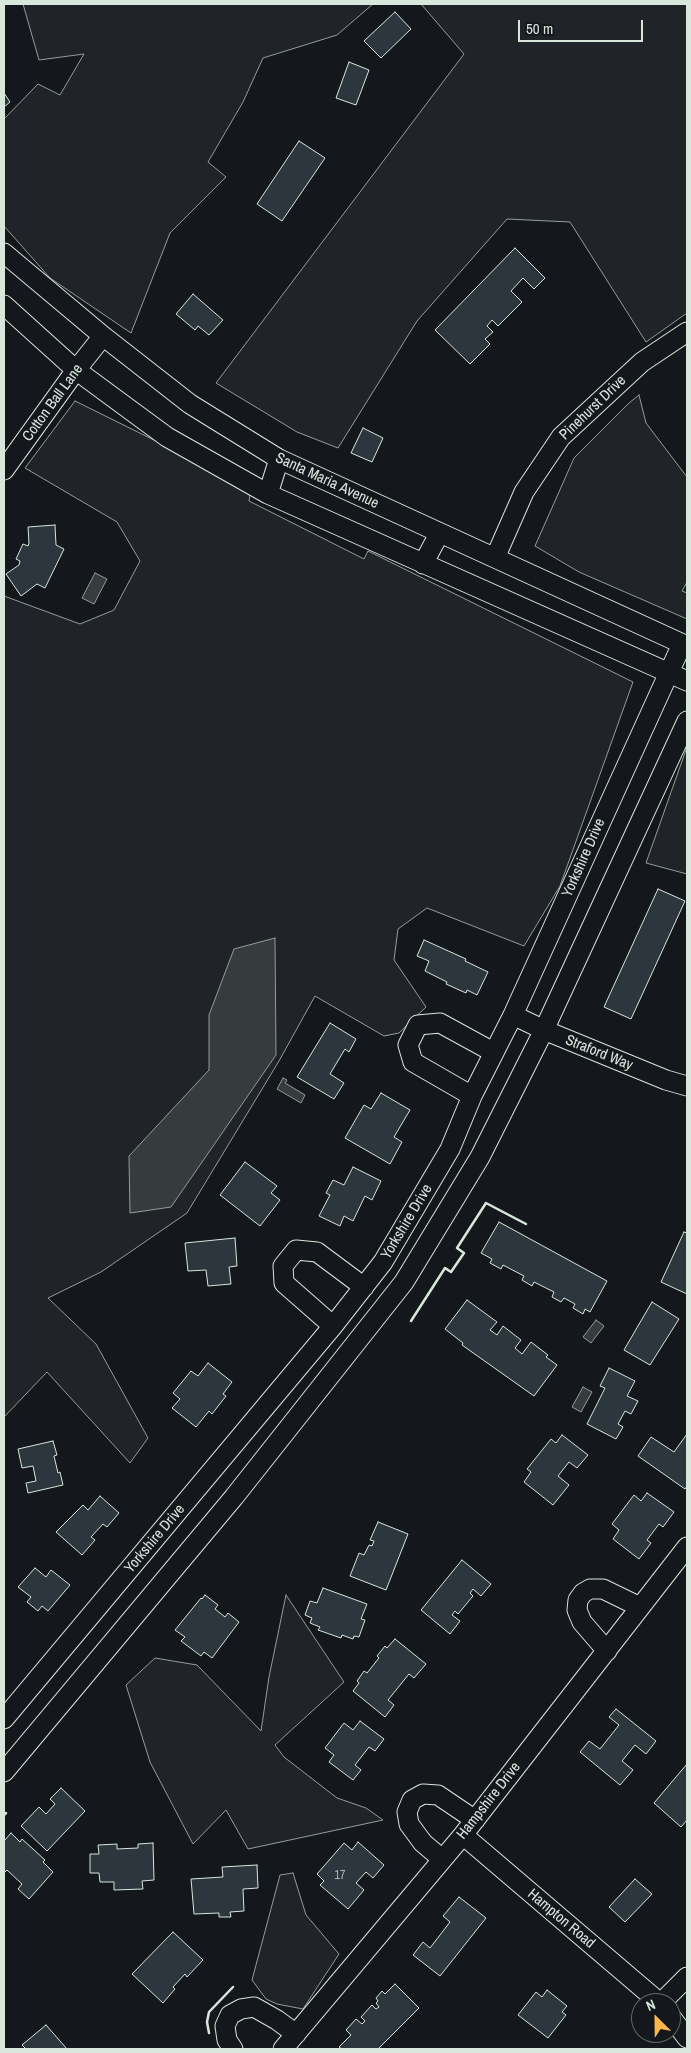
<!DOCTYPE html>
<style>
body{margin:0}
#map{position:relative;width:691px;height:2053px;overflow:hidden;background:#14181c;font-family:"Archivo Narrow",sans-serif}
canvas{display:block}
.frame{position:absolute;inset:0;border:5px solid #d8e6dc;pointer-events:none}
.north{position:absolute;left:631px;top:1993px;width:50px;height:50px;box-sizing:border-box;background:#14181c;border:1px solid #626a69;border-radius:50%;rotate:337deg;font-size:14px;font-weight:700;line-height:20px;text-align:center;color:#d8e6dc}
.north::after{content:'';display:block;margin:auto;width:18px;height:22px;background:#ffb74d;clip-path:polygon(50% 0,100% 100%,50% 72%,0 100%)}
.scale{position:absolute;left:518px;top:20px;width:125px;height:22px;box-sizing:border-box;border:2px solid #d8e6dc;border-top:0;padding-left:6px;font-size:15px;line-height:18px;white-space:nowrap;color:#d8e6dc;-webkit-text-stroke:4px #14181c;paint-order:stroke}
</style>
<div id="map">
<canvas width="691" height="2053"></canvas>
<div class="frame"></div>
<div class="north">N</div>
<div class="scale">50 m</div>
</div>
<script>
const g = document.querySelector('canvas').getContext('2d');
g.lineJoin = 'round';
function fill(path, color) {
  g.fillStyle = color;
  g.fill(path, 'evenodd');
}
function toPath(rows) {
  const path = new Path2D();
  for (const r of rows) {
    path.moveTo(r[0], r[1]);
    for (let i = 2; i < r.length; i += 2) path.lineTo(r[i], r[i + 1]);
  }
  return path;
}
function stroke(path, color, width, dash) {
  g.strokeStyle = color;
  g.lineWidth = width;
  g.lineCap = dash ? 'butt' : 'round';
  g.setLineDash(dash || []);
  g.stroke(path);
}
function label(font, color, halo, rows, align = 'center') {
  g.font = font + ' "Archivo Narrow",sans-serif';
  g.lineWidth = 4;
  g.setLineDash([]);
  g.textBaseline = 'middle';
  g.strokeStyle = halo;
  g.fillStyle = color;
  for (const [text, x, y, turn = 0] of rows) {
    g.save();
    g.translate(x, y);
    g.rotate((+turn || 0) * Math.PI / 180);
    g.textAlign = isNaN(turn) ? turn : align;
    if (halo) g.strokeText(text, 0, 0);
    g.fillText(text, 0, 0);
    g.restore();
  }
}
const green = toPath([
 [23,4,373,4,337,35,263,58,243,102,208,162,226,177,170,233,131,333,50,278,4,226,4,119,38,84,60,95,84,54,39,60,23,4],
 [421,4,687,4,687,313,646,342,570,222,507,219,417,321,338,448,297,432,216,383,464,54,421,4],
 [639,395,646,423,687,477,687,582,682,591,687,593,687,619,579,572,535,546,574,458,629,403,639,395],
 [75,401,251,488,249,501,364,559,368,551,633,682,560,886,524,946,427,908,398,929,394,960,426,1007,399,1033,384,1036,315,996,279,1061,187,1213,101,1272,48,1298,96,1344,148,1438,130,1463,47,1372,4,1417,4,596,80,624,114,610,140,561,117,522,25,468,75,401],
 [687,747,687,874,646,863,687,747],
 [286,1595,344,1682,275,1745,284,1757,337,1798,366,1808,383,1820,248,1849,226,1810,193,1844,150,1762,126,1685,155,1658,197,1665,261,1731,269,1677,286,1595],
 [293,1873,306,1915,339,1954,303,2009,277,2004,266,1999,252,1980,280,1875,293,1873]
]);
fill(green, '#202428');
stroke(green, '#939e99', 1);
const water = toPath([
 [95,573,107,579,94,604,82,598,95,573],
 [275,938,276,1055,171,1207,130,1213,129,1156,209,1070,209,1015,234,949,275,938],
 [283,1078,287,1080,285,1083,305,1095,301,1103,277,1089,283,1078],
 [596,1320,604,1326,591,1343,583,1337,596,1320],
 [583,1387,592,1392,581,1412,572,1407,583,1387]
]);
fill(water, '#363b3e');
stroke(water, '#939e99', 1);
const building = toPath([
 [395,12,411,29,381,58,364,41,395,12],
 [349,62,369,70,356,105,336,98,349,62],
 [4,93,10,102,4,107,4,93],
 [299,141,325,158,282,221,257,204,299,141],
 [515,248,545,278,534,289,523,278,511,291,522,302,498,326,492,320,487,326,493,332,485,339,490,344,470,364,435,330,515,248],
 [193,294,223,320,209,335,198,326,195,330,176,314,193,294],
 [363,428,383,438,372,462,351,453,363,428],
 [55,525,56,545,64,549,45,588,37,584,21,596,6,574,19,565,20,561,16,559,23,544,28,546,29,543,28,527,55,525],
 [658,889,685,901,631,1019,604,1007,658,889],
 [424,940,466,959,465,961,488,972,477,995,467,990,466,993,446,984,447,982,425,971,429,961,417,956,424,940],
 [330,1023,356,1039,349,1052,345,1049,330,1074,344,1083,334,1099,297,1077,330,1023],
 [381,1093,410,1110,394,1137,402,1142,390,1164,345,1138,364,1105,371,1109,381,1093],
 [245,1162,277,1186,271,1193,280,1200,260,1226,220,1195,245,1162],
 [353,1167,381,1181,372,1200,365,1196,353,1221,344,1216,340,1226,319,1216,330,1195,326,1193,333,1180,344,1185,353,1167],
 [499,1222,607,1281,590,1312,585,1309,583,1314,573,1308,575,1304,564,1298,561,1302,552,1297,554,1292,534,1282,532,1286,522,1280,524,1276,503,1265,501,1269,490,1263,492,1259,481,1253,499,1222],
 [684,1232,687,1233,687,1294,661,1282,684,1232],
 [235,1238,237,1266,229,1267,231,1284,208,1286,206,1270,188,1271,185,1243,235,1238],
 [467,1300,497,1322,490,1330,497,1335,503,1326,521,1340,515,1348,522,1354,531,1342,548,1355,546,1357,557,1365,534,1396,462,1345,463,1343,445,1329,467,1300],
 [652,1302,679,1319,650,1365,624,1350,652,1302],
 [208,1363,232,1382,223,1394,226,1396,212,1414,209,1411,196,1427,172,1408,180,1399,173,1393,191,1371,198,1376,208,1363],
 [609,1368,635,1381,627,1396,638,1401,631,1414,625,1411,618,1424,623,1427,616,1439,587,1424,605,1388,600,1386,609,1368],
 [687,1434,687,1486,685,1489,638,1456,651,1437,674,1452,687,1434],
 [562,1435,588,1455,577,1468,569,1462,558,1476,569,1485,553,1505,524,1482,531,1472,527,1469,551,1439,556,1443,562,1435],
 [53,1441,57,1455,54,1456,58,1473,60,1472,63,1485,28,1493,26,1483,36,1481,33,1466,22,1468,18,1449,53,1441],
 [647,1493,674,1512,663,1527,659,1524,647,1540,651,1543,639,1559,613,1539,619,1530,612,1524,634,1495,641,1501,647,1493],
 [100,1496,119,1513,107,1527,103,1524,91,1537,95,1540,82,1555,56,1532,83,1505,88,1510,100,1496],
 [378,1522,408,1534,386,1590,350,1576,359,1553,364,1555,369,1545,372,1546,374,1541,370,1540,378,1522],
 [462,1560,491,1584,481,1596,473,1589,470,1593,473,1596,458,1614,455,1611,452,1615,460,1621,450,1634,421,1610,462,1560],
 [35,1568,46,1577,51,1570,70,1585,48,1611,42,1606,38,1611,27,1602,31,1597,18,1587,35,1568],
 [323,1588,367,1604,361,1619,365,1620,359,1637,354,1636,353,1639,342,1635,341,1638,318,1630,320,1627,310,1623,312,1618,305,1615,310,1601,317,1603,323,1588],
 [205,1595,218,1605,215,1609,225,1617,228,1613,239,1622,212,1658,204,1652,201,1656,181,1641,185,1637,175,1630,201,1598,202,1599,205,1595],
 [395,1639,426,1664,414,1678,409,1674,388,1700,394,1705,385,1717,353,1691,359,1683,357,1681,364,1671,367,1673,379,1658,377,1656,385,1646,387,1648,395,1639],
 [616,1709,656,1741,646,1754,635,1745,622,1761,633,1770,620,1785,580,1752,589,1741,600,1749,619,1725,609,1717,616,1709],
 [360,1721,384,1739,375,1751,369,1747,355,1765,361,1770,353,1780,329,1762,334,1755,325,1748,344,1723,353,1730,360,1721],
 [687,1764,687,1820,681,1827,654,1803,687,1764],
 [61,1788,85,1811,47,1851,21,1826,39,1807,46,1814,55,1804,50,1799,61,1788],
 [11,1833,20,1842,22,1839,45,1860,43,1862,53,1872,29,1899,18,1889,22,1884,7,1870,4,1873,4,1841,11,1833],
 [358,1842,384,1865,373,1878,366,1872,356,1883,364,1890,348,1909,320,1885,324,1881,317,1874,344,1843,352,1850,358,1842],
 [153,1843,154,1880,142,1881,143,1889,114,1890,114,1882,100,1882,99,1873,90,1873,90,1854,99,1854,98,1845,117,1844,117,1849,138,1848,138,1844,153,1843],
 [257,1865,258,1888,243,1889,244,1911,230,1912,231,1917,219,1917,219,1913,194,1914,191,1879,223,1877,222,1867,257,1865],
 [635,1879,652,1894,625,1922,609,1907,635,1879],
 [459,1897,486,1918,440,1976,413,1955,423,1942,430,1948,450,1922,443,1916,459,1897],
 [173,1932,203,1960,187,1977,185,1974,173,1987,175,1989,163,2003,132,1974,173,1932],
 [395,1984,419,2008,378,2049,342,2049,339,2047,351,2035,346,2030,356,2019,362,2024,365,2021,361,2017,372,2005,376,2009,379,2007,376,2003,378,2001,376,1998,382,1991,385,1994,395,1984],
 [547,1990,567,2006,562,2012,566,2015,548,2038,518,2015,536,1992,542,1997,547,1990],
 [46,2025,67,2049,26,2049,22,2045,46,2025]
]);
fill(building, '#2c363c');
stroke(building, '#d8e6dc', 1);
const minor = toPath([
 [4,253,103,336,190,404,279,459,687,646],
 [4,305,76,370,167,437,268,494,687,681],
 [4,470,76,370,103,336],
 [268,494,279,459],
 [495,558,524,492,561,437,642,362,687,332],
 [423,564,439,534],
 [513,1015,544,1030,666,1080,687,1086],
 [472,1096,413,1062,408,1045,418,1025,440,1023,493,1052],
 [333,1326,284,1283,283,1266,296,1250,317,1252,364,1287],
 [607,1651,582,1622,577,1610,578,1600,583,1593,590,1589,603,1589,640,1607],
 [4,1719,333,1326,383,1262,450,1149,472,1096,513,1015,682,644],
 [4,1772,234,1497,404,1282,480,1157,544,1030,687,721],
 [463,1835,660,2003],
 [442,1859,423,1843,409,1824,407,1812,412,1800,423,1794,438,1795,475,1820],
 [661,2003,687,1977],
 [671,2017,687,2038],
 [233,2049,227,2040,225,2026,230,2015,241,2009,254,2007,277,2020,296,2034],
 [283,2049,463,1835,687,1547]
]);
stroke(minor, '#d8e6dc', 21);
stroke(minor, '#14181c', 19);
stroke(toPath([
 [411,1321,445,1268,451,1272,464,1253,457,1248,486,1203,526,1224],
 [4,1815,6,1813],
 [209,2033,207,2022,209,2012,233,1987]
]), '#d8e6dc', 2.5);
label('12px', '#adbab4', null, [
 ["17",340,1876]
]);
label('15px', '#d8e6dc', '#14181c', [
 ["Cotton Ball Lane",53,403,-54],
 ["Pinehurst Drive",593,408,-44],
 ["Santa Maria Avenue",327,481,25],
 ["Yorkshire Drive",584,858,-66],
 ["Straford Way",599,1053,22],
 ["Yorkshire Drive",407,1222,-59],
 ["Yorkshire Drive",155,1539,-50],
 ["Hampshire Drive",489,1801,-52],
 ["Hampton Road",561,1919,40]
]);
</script>
